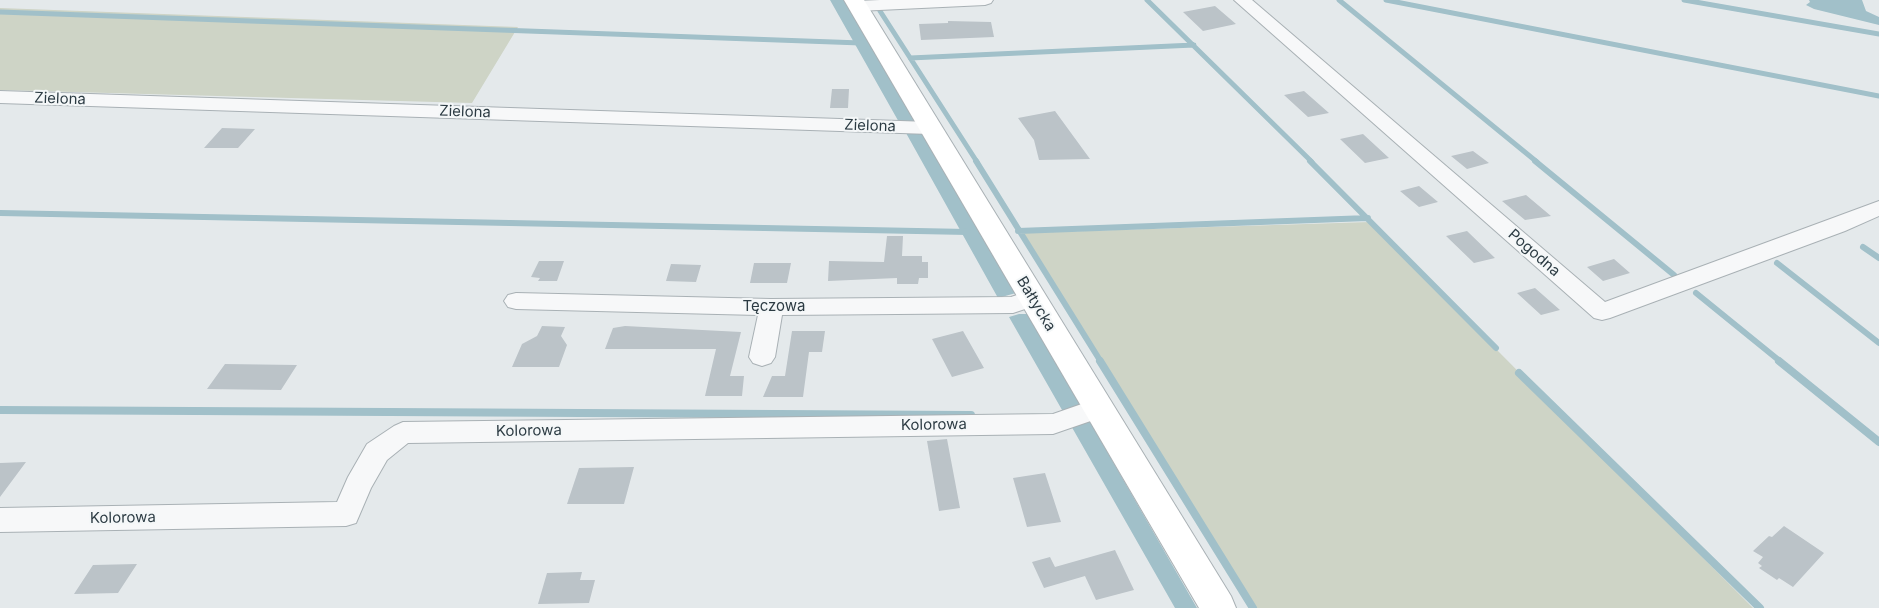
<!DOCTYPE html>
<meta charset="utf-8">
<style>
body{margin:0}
canvas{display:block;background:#e4e9eb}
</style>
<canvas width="1879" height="608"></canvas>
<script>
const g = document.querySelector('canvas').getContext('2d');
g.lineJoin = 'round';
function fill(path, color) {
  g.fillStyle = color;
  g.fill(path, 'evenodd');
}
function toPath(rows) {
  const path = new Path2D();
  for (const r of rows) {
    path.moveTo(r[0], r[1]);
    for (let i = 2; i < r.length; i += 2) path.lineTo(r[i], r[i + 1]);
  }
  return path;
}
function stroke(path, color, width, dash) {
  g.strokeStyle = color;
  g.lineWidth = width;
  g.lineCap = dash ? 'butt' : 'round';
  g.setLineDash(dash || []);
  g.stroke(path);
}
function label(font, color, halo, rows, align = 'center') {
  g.font = font + ' Inter,sans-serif';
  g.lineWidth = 4;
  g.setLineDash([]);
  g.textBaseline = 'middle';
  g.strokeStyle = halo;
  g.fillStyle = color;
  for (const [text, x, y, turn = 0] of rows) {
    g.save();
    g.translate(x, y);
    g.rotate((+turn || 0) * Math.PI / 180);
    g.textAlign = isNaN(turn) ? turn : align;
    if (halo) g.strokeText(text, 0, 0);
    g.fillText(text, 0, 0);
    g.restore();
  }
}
fill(toPath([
 [0,8,518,27,472,103,0,90],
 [1370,222,1753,608,1256,608,1022,233]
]), '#ced4c6');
fill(toPath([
 [830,0,845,0,917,121,900,124],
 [1809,0,1862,0,1866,11,1879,17,1879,25,1814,9,1806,5,1810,2],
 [906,133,924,133,1016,293,998,298],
 [1019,314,1028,314,1197,608,1175,608,1009,317]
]), '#a1c0c9');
stroke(toPath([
 [1147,0,1312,162],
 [1339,0,1537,162],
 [1386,0,1879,96],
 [1684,0,1879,34],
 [880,11,977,162],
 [0,12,861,43],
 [910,58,1194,45]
]), '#a1c0c9', 5);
stroke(toPath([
 [976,161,1101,362],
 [1310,161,1496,348],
 [1535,161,1674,275],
 [0,213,968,232],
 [1018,231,1368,218],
 [1863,247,1879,258],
 [1777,263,1879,343],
 [1696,293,1781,362]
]), '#a1c0c9', 6);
stroke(toPath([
 [1100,361,1253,608],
 [1779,361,1879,442],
 [1519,373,1760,608],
 [0,410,971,415]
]), '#a1c0c9', 8);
fill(toPath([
 [1215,6,1236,24,1203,31,1183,12],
 [948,21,991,22,994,37,921,40,919,24,948,23],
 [832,89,849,89,848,108,830,108],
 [1304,91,1329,113,1308,117,1284,95],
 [1055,111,1090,159,1039,160,1034,140,1018,118],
 [222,128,255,129,238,148,204,148],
 [1363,134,1389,158,1365,163,1340,139],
 [1473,151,1489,163,1467,169,1451,156],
 [1419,186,1438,202,1419,207,1400,191],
 [1526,195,1551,216,1525,220,1502,201],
 [1467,231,1495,258,1474,263,1446,236],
 [887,236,903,236,902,256,922,256,922,262,928,262,928,278,919,278,918,284,897,284,897,278,828,281,829,261,884,262],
 [1614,259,1630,273,1603,281,1587,267],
 [539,261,564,261,557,281,538,281,540,278,531,277],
 [754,263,791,263,787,283,750,283],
 [671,264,701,265,696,282,666,281],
 [1535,288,1560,310,1541,315,1517,293],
 [542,326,565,327,561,336,567,345,559,367,512,367,522,344,537,336],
 [625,326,741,332,730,376,744,376,742,396,705,396,716,349,605,349,613,328],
 [792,331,825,331,822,352,809,352,803,397,763,397,772,376,785,376],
 [963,331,984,368,952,377,932,339],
 [225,364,297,365,281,390,207,389],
 [947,439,960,508,939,511,927,441],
 [26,462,0,497,0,463],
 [634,467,624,504,567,504,579,468],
 [1045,473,1061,522,1027,527,1013,478],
 [1784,526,1824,553,1793,587,1779,578,1777,580,1759,568,1762,566,1758,563,1763,557,1753,551,1769,536,1772,537],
 [1115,550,1134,590,1096,600,1085,576,1044,588,1032,562,1050,557,1055,567],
 [137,564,118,593,74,594,93,565],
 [582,572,580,580,595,580,589,603,538,604,547,573]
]), '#bbc3c8');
const street = toPath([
 [880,0,993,0,991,3,985,5,858,11,852,10,850,6,852,2,858,1,880,0],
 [1234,0,1252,0,1605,302,1879,201,1879,216,1845,231,1610,318,1602,320,1594,318,1234,0],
 [0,91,930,122,937,124,940,128,937,132,930,134,0,103,0,91],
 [1032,290,1040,292,1044,298,1040,304,1013,313,782,315,775,357,771,363,762,366,753,363,749,357,758,315,516,309,508,307,504,301,508,295,516,293,771,299,1011,297,1032,290],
 [1099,398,1108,401,1112,408,1108,415,1053,434,408,443,387,460,371,488,356,523,346,526,0,532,0,508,337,502,348,477,367,444,394,426,403,422,1053,414,1099,398]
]);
const secondary = toPath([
 [844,0,864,0,1231,596,1236,608,1199,608,844,0]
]);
stroke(street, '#a9b1b5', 2);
stroke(secondary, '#a9b1b5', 2);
fill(street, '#f7f8f9');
fill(secondary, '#fff');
label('15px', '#2c3b43', '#f4f7f8', [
 ["Zielona",60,99,2],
 ["Zielona",465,112,2],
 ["Zielona",870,126,2],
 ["Pogodna",1534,253,41],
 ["Bałtycka",1036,304,59],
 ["Tęczowa",774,306],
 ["Kolorowa",934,425,-1],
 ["Kolorowa",529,431,-1],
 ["Kolorowa",123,518,-1]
]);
</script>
